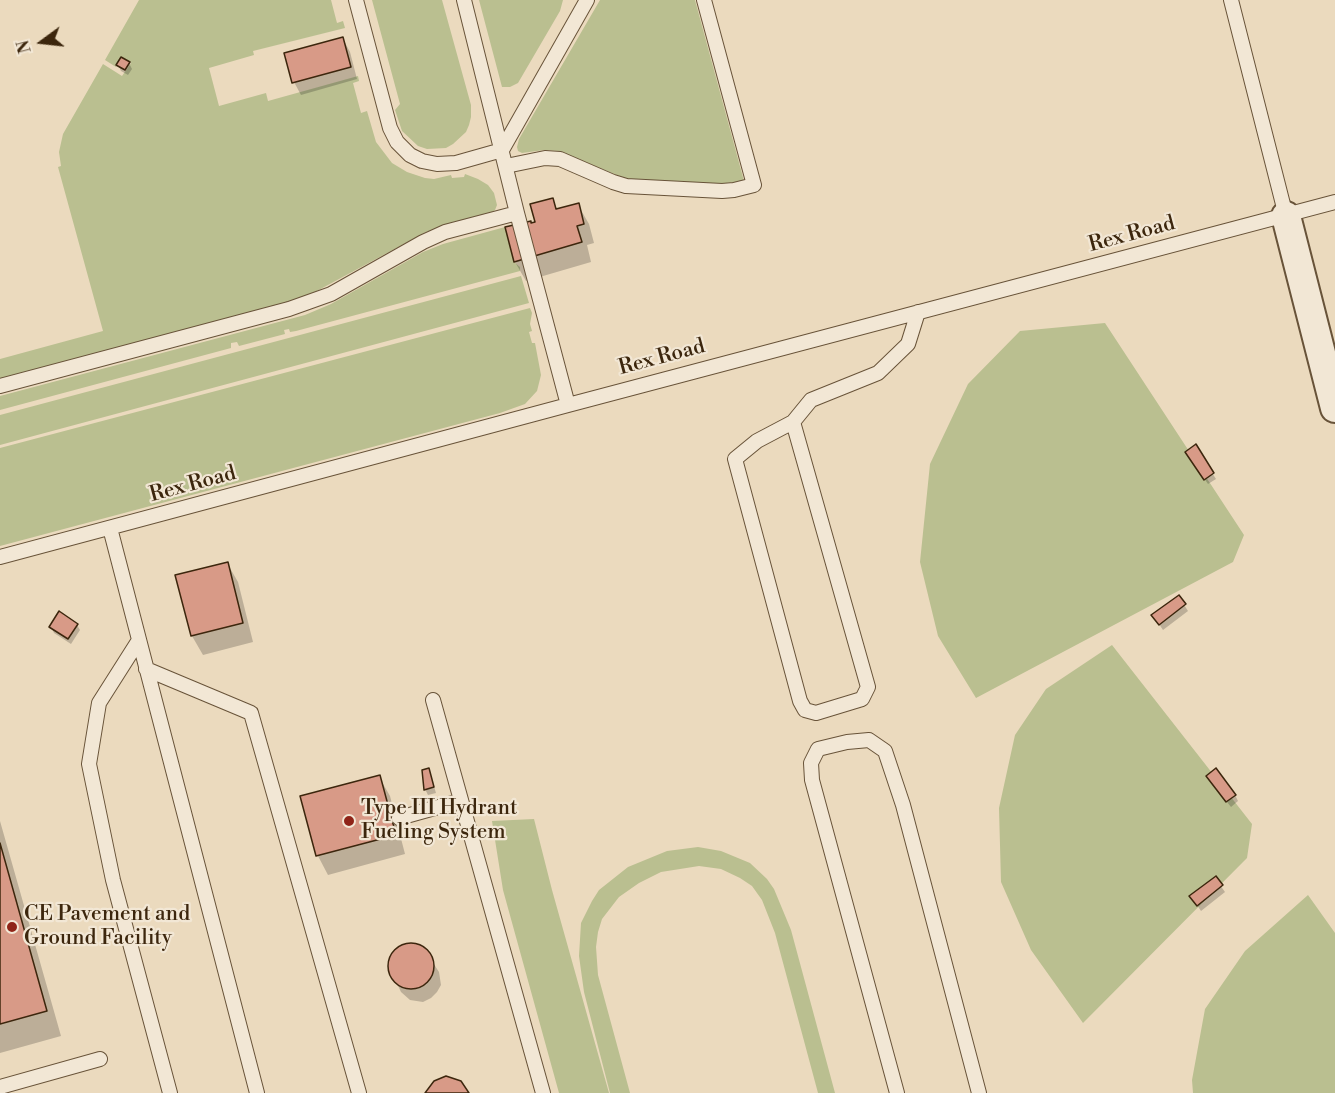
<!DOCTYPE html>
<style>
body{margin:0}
#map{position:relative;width:1335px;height:1093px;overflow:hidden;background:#ebdabe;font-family:"Libre Bodoni",serif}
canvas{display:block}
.north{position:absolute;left:12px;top:12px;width:60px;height:60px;-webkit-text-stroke:4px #f2e7d5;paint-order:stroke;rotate:255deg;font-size:16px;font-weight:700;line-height:24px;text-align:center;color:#3c260d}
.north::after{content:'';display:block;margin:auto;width:21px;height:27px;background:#3c260d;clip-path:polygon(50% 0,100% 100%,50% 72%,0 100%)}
</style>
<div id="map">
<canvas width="1335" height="1093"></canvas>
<div class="north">N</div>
</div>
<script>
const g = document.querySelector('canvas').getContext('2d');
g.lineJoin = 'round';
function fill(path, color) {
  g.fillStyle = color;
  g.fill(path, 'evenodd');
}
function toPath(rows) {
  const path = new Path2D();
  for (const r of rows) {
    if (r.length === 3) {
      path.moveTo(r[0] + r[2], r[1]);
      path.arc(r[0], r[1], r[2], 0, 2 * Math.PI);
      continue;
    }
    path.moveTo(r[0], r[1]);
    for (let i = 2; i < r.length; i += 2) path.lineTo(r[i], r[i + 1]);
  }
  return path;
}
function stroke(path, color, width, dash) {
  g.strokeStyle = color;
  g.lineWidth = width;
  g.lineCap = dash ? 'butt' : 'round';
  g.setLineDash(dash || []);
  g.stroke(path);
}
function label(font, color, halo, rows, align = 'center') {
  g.font = font + ' "Libre Bodoni",serif';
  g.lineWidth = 4.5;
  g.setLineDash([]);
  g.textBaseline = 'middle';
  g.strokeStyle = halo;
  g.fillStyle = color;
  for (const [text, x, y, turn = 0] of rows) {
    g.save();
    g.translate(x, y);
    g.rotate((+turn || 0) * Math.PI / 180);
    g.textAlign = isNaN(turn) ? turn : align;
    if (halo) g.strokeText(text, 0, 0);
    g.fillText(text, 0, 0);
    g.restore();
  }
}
fill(toPath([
 [139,0,331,0,337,23,343,21,345,28,253,51,254,55,209,68,219,106,266,93,268,101,358,76,359,81,353,83,361,113,367,111,376,142,392,163,407,172,425,178,434,179,451,175,452,178,464,177,465,174,478,179,488,185,494,193,497,205,495,210,488,215,426,232,315,292,279,305,0,380,0,359,103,331,58,167,61,166,59,152,63,134,103,64,122,76,131,63,121,57,116,67,105,60],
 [372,0,442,0,471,105,471,117,469,125,466,132,453,144,446,148,427,149,418,146,402,131,395,110,400,104],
 [479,0,563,0,560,11,518,83,510,87,502,87],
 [600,0,695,0,744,181,718,184,626,179,559,151,544,150,522,153,518,151,517,147,519,139],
 [505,227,514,262,520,267,520,271,296,331,290,332,289,329,284,330,285,334,239,346,237,342,231,343,231,348,0,410,0,396,305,315,331,304,423,252,443,244],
 [521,276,529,303,0,445,0,415],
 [530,308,532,313,530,324,532,331,529,332,532,343,535,343,541,375,537,391,525,404,500,413,0,546,0,448],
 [1105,323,1244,535,1233,562,976,698,938,636,920,562,930,464,968,384,1020,331],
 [1112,645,1252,824,1247,858,1083,1023,1031,950,1001,882,999,808,1015,735,1046,689],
 [534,819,552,890,609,1093,559,1093,503,890,492,821],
 [698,847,721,851,750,863,767,879,774,889,791,930,835,1093,818,1093,775,933,762,900,752,886,740,878,721,869,699,866,661,872,639,883,619,897,602,919,598,932,596,947,598,975,630,1093,610,1093,584,992,579,956,581,923,592,901,599,890,628,867,667,851],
 [1308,895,1335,933,1335,1093,1193,1093,1192,1080,1205,1009,1245,951]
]), '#babf90');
fill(toPath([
 [343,39,350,52,357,79,301,95,294,82],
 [129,63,132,69,128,75,121,71,118,65],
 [552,200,558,210,578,205,589,224,594,243,587,245,591,262,526,281,515,262,531,224,536,223],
 [1195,446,1216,479,1208,484,1190,458],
 [227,563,238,582,253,642,203,655,192,636],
 [1179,597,1188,611,1163,630,1157,621],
 [77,625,80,630,71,644,54,633,51,627],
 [429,770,436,793,428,795,425,789],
 [379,777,390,796,405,854,328,875,318,856,302,797],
 [1211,782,1235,795,1238,801,1231,807],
 [0,821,61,1036,0,1053],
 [1215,878,1225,892,1201,911,1195,902],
 [413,944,424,949,439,972,441,985,437,992,431,998,423,1002,410,1000,401,992,389,967,392,955,401,946]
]), '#0003');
const building = toPath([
 [343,37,351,67,292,83,284,53,343,37],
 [121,57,130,62,125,70,116,65,121,57],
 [553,198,556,209,579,203,584,224,577,226,582,242,514,262,505,227,531,221,531,223,535,222,530,204,553,198],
 [1196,444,1214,473,1204,480,1185,452,1196,444],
 [228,562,243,623,191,636,175,575,228,562],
 [1179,595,1186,604,1159,625,1151,615,1179,595],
 [59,611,78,624,68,639,49,627,59,611],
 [429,768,434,787,424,790,422,770,429,768],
 [1216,768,1236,795,1226,802,1206,776,1216,768],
 [380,775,396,835,316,856,300,796,380,775],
 [0,843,47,1011,0,1024,0,843],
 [1216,876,1223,885,1197,906,1189,896,1216,876],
 [411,966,23],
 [446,1076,461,1081,469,1093,425,1093,434,1081,446,1076]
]);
fill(building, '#d89a87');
stroke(building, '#3c260d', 1.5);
const lane = toPath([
 [356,0,390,128,397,142,410,155,422,161,437,164,456,163,502,150,587,0],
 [464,0,517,213,568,405],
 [1231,0,1286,216],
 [506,166,545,158,560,159,613,182,626,186,722,191,734,190,754,185,704,0],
 [0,386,289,309,331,294,423,242,445,232,517,213],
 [793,422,757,441,735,459,800,701,805,710,816,713,862,699,868,687,793,422,811,400,878,373,908,344,918,312],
 [110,528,257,1093],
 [0,557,568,405,1335,202],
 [139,640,99,703,89,764,113,880,170,1093],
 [146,669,251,713,359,1093],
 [433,700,543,1093],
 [399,818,460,801],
 [0,1087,100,1059],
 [897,1093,812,780,811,763,818,749,847,742,869,740,885,751,903,805,979,1093]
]);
const street = toPath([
 [1286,216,1335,408]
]);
stroke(lane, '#685339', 16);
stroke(street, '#685339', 32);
stroke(lane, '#f2e7d5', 14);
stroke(street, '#f2e7d5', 28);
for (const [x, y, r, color] of [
 [349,821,6,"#8f2418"],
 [12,927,6,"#8f2418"]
]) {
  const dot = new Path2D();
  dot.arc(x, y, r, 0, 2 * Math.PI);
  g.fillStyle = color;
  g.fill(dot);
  stroke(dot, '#f2e7d5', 2);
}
label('21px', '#3c260d', '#f2e7d5', [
 ["Rex Road",1132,235,-15],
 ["Rex Road",662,358,-15],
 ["Rex Road",193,485,-15]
]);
label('21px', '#3c260d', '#f2e7d5', [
 ["Type III Hydrant",361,809],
 ["Fueling System",361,833],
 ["CE Pavement and",24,915],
 ["Ground Facility",24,939]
], 'left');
</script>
